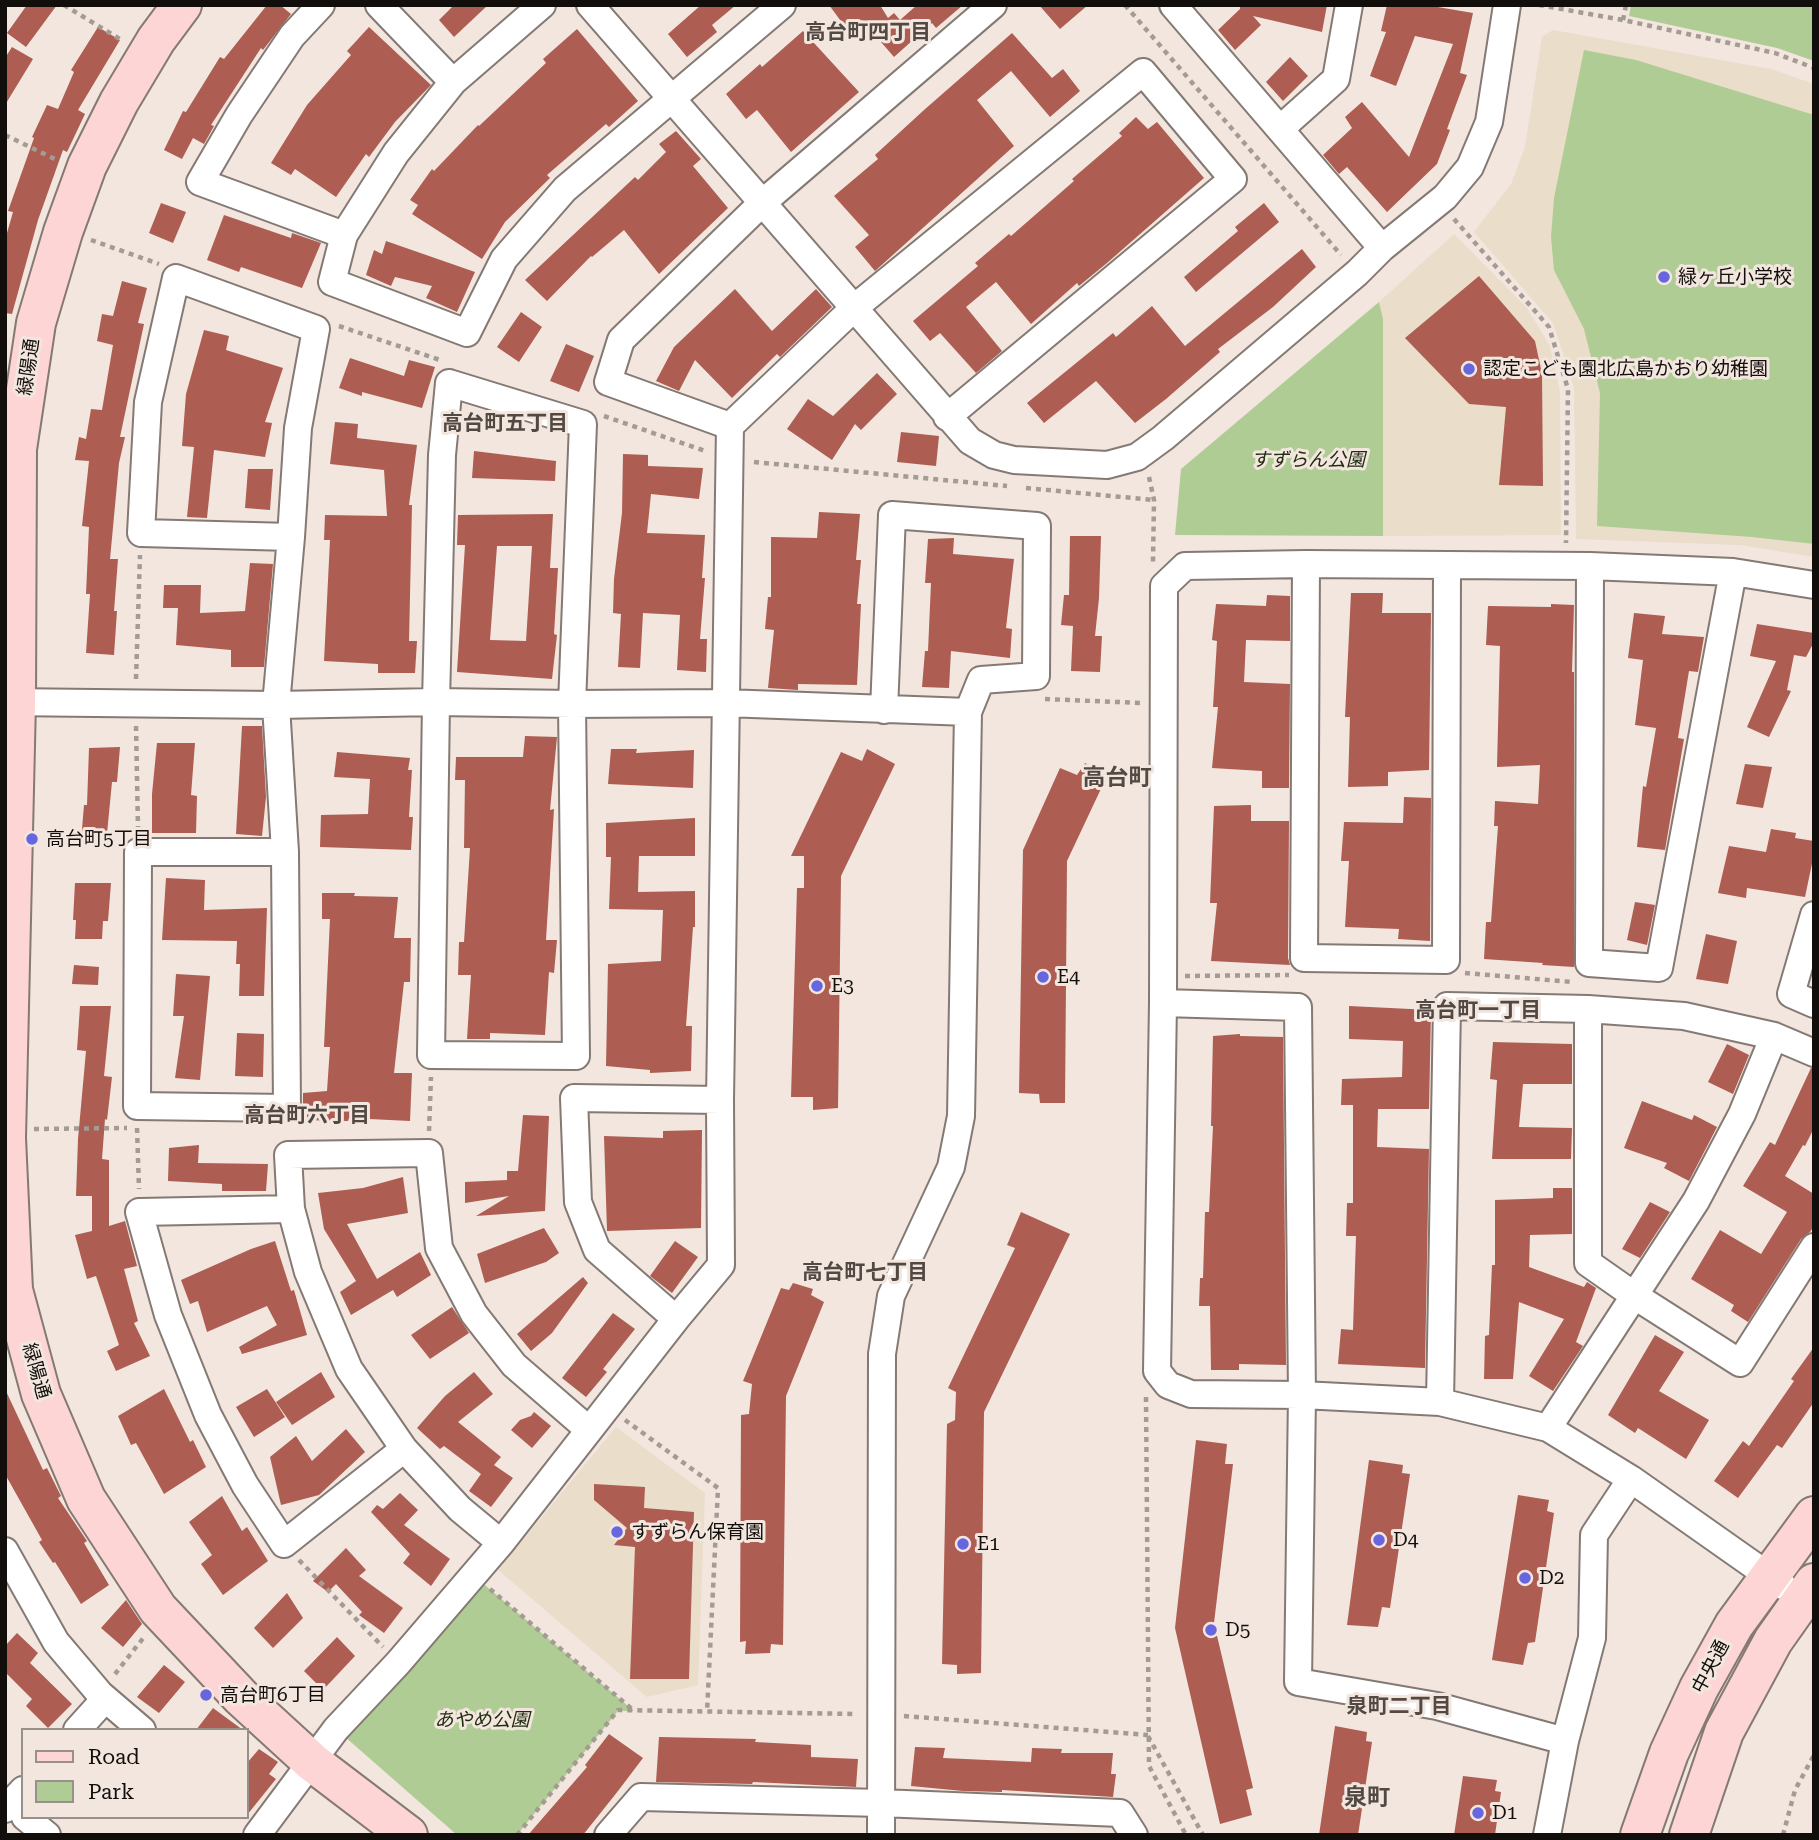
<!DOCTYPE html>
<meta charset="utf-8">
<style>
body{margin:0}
#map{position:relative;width:1819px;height:1840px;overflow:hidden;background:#f2e6df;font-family:"Roboto Serif",serif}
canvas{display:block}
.frame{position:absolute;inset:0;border:7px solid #120e0b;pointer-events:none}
.legend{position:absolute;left:21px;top:1728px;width:228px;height:91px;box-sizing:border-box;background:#f2e6df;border:2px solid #98908a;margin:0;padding:9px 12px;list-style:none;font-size:21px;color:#120e0b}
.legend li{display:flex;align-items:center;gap:14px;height:35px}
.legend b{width:35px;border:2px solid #98908a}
</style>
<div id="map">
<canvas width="1819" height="1840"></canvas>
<div class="frame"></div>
<ul class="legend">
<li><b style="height:9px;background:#fdd5d4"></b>Road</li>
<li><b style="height:19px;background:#b0cc95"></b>Park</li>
</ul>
</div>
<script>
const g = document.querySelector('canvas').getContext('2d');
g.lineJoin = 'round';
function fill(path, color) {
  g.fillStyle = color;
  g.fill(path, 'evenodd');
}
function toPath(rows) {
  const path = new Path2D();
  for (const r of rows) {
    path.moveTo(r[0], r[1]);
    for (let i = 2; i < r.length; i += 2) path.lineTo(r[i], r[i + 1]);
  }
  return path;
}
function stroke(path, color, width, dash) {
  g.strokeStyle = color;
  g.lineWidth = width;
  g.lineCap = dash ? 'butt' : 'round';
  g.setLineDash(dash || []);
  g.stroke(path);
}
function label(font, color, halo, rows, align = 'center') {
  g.font = font + ' "Roboto Serif","Noto Sans JP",serif';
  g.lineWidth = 6;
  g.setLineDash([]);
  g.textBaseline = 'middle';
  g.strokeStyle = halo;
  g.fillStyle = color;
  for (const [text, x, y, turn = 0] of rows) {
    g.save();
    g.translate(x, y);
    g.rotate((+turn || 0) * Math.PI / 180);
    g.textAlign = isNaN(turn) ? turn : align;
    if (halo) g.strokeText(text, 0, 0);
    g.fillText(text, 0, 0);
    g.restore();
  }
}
fill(toPath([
 [1553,30,1771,69,1814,84,1814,557,1740,545,1576,539,1574,387,1553,323,1474,232,1511,184,1525,147,1542,37],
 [1454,234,1527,308,1550,346,1560,392,1561,535,1383,536,1383,319,1379,302],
 [616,1427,705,1493,698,1685,647,1697,498,1570]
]), '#eaddc9');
fill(toPath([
 [1631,5,1814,5,1814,61,1777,48,1629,16],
 [1584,50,1636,60,1814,115,1814,544,1752,537,1597,526,1600,393,1584,329,1554,270,1551,237,1554,198],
 [1379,302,1383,319,1383,536,1175,535,1181,469],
 [473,1575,634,1711,618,1711,517,1835,457,1835,336,1729]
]), '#b0cc95');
fill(toPath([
 [27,5,57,5,26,47,7,33],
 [267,5,280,5,291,14,263,50,261,48,211,125,214,126,204,144,193,138,182,159,164,150,183,111,186,112,220,57,224,59],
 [454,5,488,5,454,37,439,20],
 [701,5,736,5,712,25,717,32,687,57,668,34],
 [829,5,880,5,888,18,894,13,900,20,917,5,963,5,936,28,932,23,894,57,862,20,849,32],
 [1039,5,1088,5,1060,29],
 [1240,5,1327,5,1322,32,1253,16,1261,25,1235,50,1218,30,1240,9],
 [1387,5,1426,5,1473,13,1460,73,1467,75,1447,129,1450,130,1437,164,1387,212,1347,167,1339,174,1323,155,1352,128,1345,117,1362,102,1409,157,1453,44,1415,36,1396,86,1370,76,1386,32,1381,31],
 [98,27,120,40,78,110,85,114,67,152,63,150,38,220,12,314,5,313,5,240,13,212,8,211,34,138,32,137,47,105,58,109,74,72,71,70],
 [369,27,431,85,395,122,369,157,366,154,336,197,295,169,291,175,271,163,307,105,351,55,347,51],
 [577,29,638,101,609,127,606,124,547,175,550,178,505,222,482,259,412,214,418,205,410,200,432,169,434,171,478,125,479,126,546,63,543,59],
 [803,31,859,92,791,152,757,110,746,119,726,94,760,64,762,67],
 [1012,33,1052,78,1063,69,1080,91,1050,117,1011,71,977,100,1014,146,875,271,855,247,869,235,834,196,878,159,875,155,924,110],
 [12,47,33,59,5,105,5,58],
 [1290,57,1308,76,1283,101,1266,82],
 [1136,117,1148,129,1157,122,1204,178,1107,263,1079,286,1077,283,1031,324,996,282,966,307,1002,351,976,373,940,333,930,341,913,321,978,266,975,263,1009,234,1011,236,1074,181,1072,179,1122,136,1119,133],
 [676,131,701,159,693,166,728,208,659,274,624,230,592,257,591,256,547,301,525,280,635,177,638,180,666,152,659,144],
 [161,203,186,212,173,243,149,233],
 [1264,203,1279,222,1196,292,1184,277,1238,231,1235,227],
 [224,215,291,238,292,233,321,243,302,288,241,267,239,272,207,260],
 [386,241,475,272,457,312,426,298,432,286,395,277,391,286,366,275,374,250,382,254],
 [1302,249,1316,267,1273,307,1218,349,1220,352,1166,399,1135,423,1096,381,1044,423,1027,403,1113,333,1116,337,1152,306,1185,346],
 [1479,276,1535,341,1542,374,1543,486,1499,485,1506,407,1469,404,1405,338],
 [122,281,147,288,138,323,144,324,120,437,125,437,119,463,110,559,118,559,114,611,117,611,114,655,86,653,90,594,86,594,89,527,82,526,89,461,75,460,79,437,86,439,91,409,102,410,113,345,97,341,102,314,113,316],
 [735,289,772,331,816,289,832,307,780,357,777,354,732,398,695,360,679,391,656,381,674,347],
 [521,312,542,327,519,362,497,347],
 [204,330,229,336,226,350,283,368,265,422,272,423,265,457,214,450,207,518,187,517,194,447,182,446,186,394],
 [566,344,594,356,579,392,550,381],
 [350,358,404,376,409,360,435,367,422,408,362,392,362,396,339,388],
 [877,373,897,394,861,430,855,424,832,460,787,429,808,399,833,416],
 [335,422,358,424,357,438,417,445,409,505,412,505,409,641,417,641,415,673,378,673,378,664,324,661,330,540,324,540,325,515,387,516,384,470,330,464],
 [901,432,939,436,936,466,897,462],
 [474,451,556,461,555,481,472,478],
 [623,454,648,455,648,466,703,468,699,499,651,494,647,533,705,535,702,578,705,578,700,639,707,639,706,672,677,670,680,615,643,613,640,668,618,667,621,614,613,613,614,579,622,513],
 [248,469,273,469,270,510,245,508],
 [819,512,860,514,856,560,861,560,857,604,861,604,857,685,798,684,798,690,768,688,774,630,765,629,768,597,771,597,771,537,817,538],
 [553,514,550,568,558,568,554,634,557,635,552,679,457,672,465,545,457,545,458,515],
 [497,546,532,546,526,641,490,640],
 [1070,536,1101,536,1099,598,1095,636,1102,636,1100,672,1071,671,1073,626,1061,625,1064,595,1069,595],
 [954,538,953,554,1014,559,1006,628,1012,629,1010,658,951,651,949,688,922,687,925,651,928,651,931,583,925,583,928,539],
 [250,563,273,564,264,667,231,667,231,650,176,645,178,608,163,608,164,585,201,585,200,613,245,611],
 [1351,593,1383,593,1382,613,1431,613,1429,770,1388,772,1388,786,1348,787,1350,717,1345,717],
 [1267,595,1290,596,1290,641,1246,640,1244,682,1290,684,1289,788,1262,788,1262,771,1212,768,1218,707,1213,707,1217,641,1212,640,1216,604,1266,606],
 [1551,604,1574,605,1572,672,1574,672,1574,967,1542,965,1543,963,1484,959,1486,922,1491,922,1498,826,1494,826,1495,801,1538,804,1540,765,1497,767,1500,646,1486,645,1488,606,1551,607],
 [1634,613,1665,616,1662,634,1704,637,1698,672,1689,671,1678,738,1684,739,1665,850,1637,847,1643,786,1646,787,1656,728,1635,725,1643,660,1628,658],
 [1757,624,1814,633,1814,642,1806,657,1794,655,1787,690,1791,691,1769,737,1747,727,1776,661,1750,656],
 [242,726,262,726,266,797,262,836,236,834],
 [525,736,557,737,550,810,554,809,546,940,557,940,554,973,549,972,545,1035,490,1033,490,1039,467,1039,471,975,458,975,459,942,464,942,470,848,464,848,465,780,455,780,456,757,523,757],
 [157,743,195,743,191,795,197,796,196,833,152,833,152,794],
 [120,747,117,782,112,782,106,844,81,841,84,805,87,805,89,748],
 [611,749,637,749,636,753,694,750,693,788,608,784],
 [867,749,895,764,841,876,838,1108,813,1110,813,1097,791,1097,797,888,804,888,804,856,791,856,841,752,862,761],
 [337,752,410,758,408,770,412,770,409,817,413,817,411,850,320,847,321,815,368,814,370,779,334,777],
 [1085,763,1107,776,1067,861,1065,1103,1040,1103,1039,1094,1019,1093,1023,850,1060,768,1077,775],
 [1745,764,1772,767,1763,808,1736,804],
 [1404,797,1431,798,1430,941,1398,939,1399,929,1345,927,1349,861,1341,861,1344,822,1403,823],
 [1251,805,1251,821,1289,821,1288,958,1290,965,1211,961,1217,903,1210,903,1214,806],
 [695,818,695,856,639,856,638,892,695,891,695,927,693,927,686,1026,692,1026,691,1071,650,1073,650,1070,606,1066,608,964,661,961,663,910,609,909,611,857,606,857,606,823],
 [1771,829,1796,833,1795,838,1814,841,1814,854,1805,897,1747,888,1746,898,1718,893,1729,846,1766,852],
 [166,878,205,880,204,910,267,908,264,996,239,996,240,964,236,964,237,941,162,940],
 [75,883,111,883,108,921,103,921,102,939,75,939,76,920,73,920],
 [322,893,355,893,354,896,398,897,394,938,411,938,410,982,404,982,394,1073,412,1073,410,1121,349,1118,348,1121,299,1120,303,1108,303,1093,327,1091,330,1047,324,1047,330,919,322,919],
 [1635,902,1655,905,1647,945,1627,940],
 [1706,934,1737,941,1728,984,1696,979],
 [74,965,99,967,98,985,72,984],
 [176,974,210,976,200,1080,175,1078,184,1016,173,1016],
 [80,1006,111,1006,104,1076,112,1077,107,1120,105,1119,102,1159,109,1160,109,1226,125,1221,137,1266,124,1269,138,1321,134,1323,150,1356,116,1371,107,1351,119,1345,96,1276,87,1279,75,1235,92,1231,92,1196,76,1196,78,1139,86,1051,77,1050],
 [1349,1006,1431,1010,1429,1109,1378,1109,1377,1147,1429,1149,1425,1368,1338,1364,1341,1329,1353,1330,1356,1236,1346,1236,1347,1203,1353,1203,1353,1105,1341,1105,1342,1079,1402,1077,1403,1041,1349,1039],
 [237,1033,264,1034,263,1077,235,1076],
 [1240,1034,1240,1036,1283,1037,1286,1365,1239,1364,1239,1370,1211,1370,1210,1306,1199,1306,1200,1278,1203,1278,1205,1212,1209,1212,1213,1126,1211,1126,1213,1036],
 [1493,1042,1572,1044,1572,1084,1523,1084,1519,1127,1572,1128,1571,1159,1492,1159,1497,1080,1490,1079],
 [1727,1044,1749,1055,1733,1094,1708,1082],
 [1811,1068,1814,1068,1814,1128,1805,1146,1803,1145,1785,1176,1814,1194,1814,1226,1810,1232,1801,1239,1748,1322,1731,1311,1734,1305,1691,1279,1720,1230,1761,1254,1787,1212,1743,1186,1770,1142,1775,1145],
 [1642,1101,1692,1120,1694,1115,1717,1127,1689,1181,1664,1168,1667,1163,1624,1148],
 [523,1115,549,1116,545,1211,476,1216,509,1196,465,1203,465,1182,507,1180,507,1171,518,1171],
 [702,1130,701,1228,607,1231,604,1136,663,1138,663,1131],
 [199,1145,198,1163,268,1164,266,1191,222,1191,222,1184,168,1181,169,1148],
 [403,1177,408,1213,347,1224,377,1279,420,1252,431,1275,397,1297,393,1290,351,1315,340,1292,356,1281,324,1229,318,1193,363,1188],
 [1553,1188,1572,1188,1572,1234,1530,1235,1529,1267,1584,1287,1587,1282,1596,1288,1576,1342,1583,1346,1553,1391,1529,1376,1564,1319,1519,1302,1513,1379,1484,1379,1485,1336,1489,1335,1492,1265,1495,1265,1495,1200,1553,1198],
 [1650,1202,1670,1212,1640,1258,1622,1249],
 [1021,1212,1070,1234,984,1412,981,1673,957,1674,957,1665,942,1664,947,1424,955,1420,956,1392,948,1388,1015,1248,1007,1245],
 [544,1228,559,1253,546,1262,485,1283,477,1254],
 [275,1241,291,1291,294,1290,307,1335,242,1354,239,1347,277,1325,267,1306,207,1332,198,1301,190,1304,181,1280,251,1249],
 [675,1241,698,1257,672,1293,650,1276],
 [583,1277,588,1283,552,1333,531,1351,517,1334],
 [793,1283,813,1289,811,1295,824,1302,786,1396,783,1645,771,1644,770,1653,745,1654,746,1641,740,1642,741,1415,749,1414,752,1384,743,1381,781,1288,789,1290],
 [452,1307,469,1333,430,1359,411,1335],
 [613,1313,635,1329,603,1369,607,1372,586,1397,562,1378],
 [1655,1335,1684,1352,1659,1391,1709,1420,1686,1459,1638,1428,1635,1433,1608,1415],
 [1814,1347,1814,1402,1782,1448,1777,1445,1738,1498,1714,1481,1743,1441,1749,1446,1794,1381,1791,1379],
 [321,1372,335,1397,292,1425,276,1402],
 [474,1372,493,1394,458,1422,501,1457,494,1465,513,1478,491,1507,469,1491,481,1474,444,1446,440,1449,417,1428,445,1396],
 [5,1389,43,1470,47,1468,61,1496,58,1498,87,1541,84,1543,109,1585,81,1604,55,1562,53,1563,39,1542,42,1540,5,1474],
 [164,1389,190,1442,193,1440,206,1467,164,1494,136,1443,131,1445,118,1416],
 [267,1389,285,1417,254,1437,236,1407],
 [534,1412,551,1426,532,1448,511,1430,520,1420,531,1416],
 [346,1429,365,1452,319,1495,281,1505,270,1457,296,1436,312,1461],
 [1196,1440,1227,1444,1225,1464,1233,1464,1214,1623,1253,1788,1246,1790,1252,1815,1220,1824,1175,1628],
 [1369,1460,1403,1465,1402,1473,1410,1474,1390,1608,1382,1607,1378,1627,1347,1625],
 [594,1484,645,1487,644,1508,694,1512,689,1679,630,1679,635,1547,614,1545,627,1528,594,1500],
 [400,1493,418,1510,404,1525,450,1559,431,1586,403,1563,410,1554,371,1512,377,1505,383,1509],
 [1518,1495,1549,1500,1547,1511,1554,1513,1535,1642,1528,1643,1523,1665,1492,1660],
 [222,1496,242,1531,247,1527,268,1561,223,1595,201,1564,212,1555,189,1522],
 [346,1548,366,1570,359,1576,403,1608,384,1633,359,1615,362,1612,336,1584,328,1592,313,1581],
 [287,1593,303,1618,273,1648,254,1628],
 [126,1600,142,1624,123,1647,101,1628],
 [17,1633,38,1653,30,1663,72,1704,48,1728,26,1706,32,1699,5,1672,5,1646],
 [337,1637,355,1656,323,1690,304,1671],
 [164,1665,185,1682,159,1713,137,1697],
 [213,1708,243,1730,196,1730],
 [1335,1726,1367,1732,1366,1741,1372,1742,1358,1835,1319,1835],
 [609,1734,643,1758,618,1791,583,1835,528,1835,587,1767,585,1765],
 [659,1737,756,1739,755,1742,811,1745,811,1757,858,1759,856,1787,753,1782,752,1784,656,1782],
 [915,1747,945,1748,943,1758,1031,1762,1032,1748,1062,1749,1061,1753,1113,1753,1111,1774,1116,1774,1113,1797,1002,1790,1002,1792,963,1791,911,1786],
 [259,1749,278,1762,269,1774,276,1779,247,1815,247,1763],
 [1463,1776,1497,1780,1495,1791,1501,1792,1495,1835,1454,1835]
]), '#ad5d51');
const street = toPath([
 [321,5,292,36,239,115,200,182,344,235],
 [379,5,453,82],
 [542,5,453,82,396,153,344,235,332,282,467,333,504,259,565,189,782,5],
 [590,5,970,441,994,455,1014,460,1107,465,1137,457,1163,438,1357,273,1382,248,1445,197,1470,167,1489,122,1507,5],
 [1173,5,1382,248],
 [1280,129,1336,79,1349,5],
 [449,383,583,424,572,704,576,1056,431,1055,436,702,442,455,449,383],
 [730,426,608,382,621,340,761,204,993,5],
 [1306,564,1304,958,1446,960,1447,566],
 [1590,566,1589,963,1659,968,1733,572],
 [5,702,276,705,436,702,572,704,725,703,968,712],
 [285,852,138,852,137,1106,287,1108,285,852,276,705,291,537,298,428,316,329,176,278,148,402,141,533,291,537],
 [1814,915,1791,994,1814,1004],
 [1163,1003,1298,1007,1302,1395,1298,1682,1437,1706,1565,1741],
 [1588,1009,1588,1263,1635,1296,1740,1363,1814,1247],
 [291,1209,139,1212,168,1315,208,1415,245,1485,284,1544,404,1449],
 [676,1319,597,1250,578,1202,574,1098,720,1100],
 [1440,1402,1447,1006,1588,1009,1684,1016,1774,1036,1814,1053],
 [1548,1428,1696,1201,1742,1114,1774,1036],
 [501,1543,460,1509,404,1449,349,1369,308,1272,291,1209,288,1155,429,1153,439,1248,474,1314,514,1365,589,1430],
 [5,1551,56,1642,100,1694,142,1730],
 [1783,1586,1631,1479,1548,1428,1440,1402,1302,1395,1191,1394,1168,1385,1157,1371,1163,1003,1164,586,1185,566,1306,564,1590,566,1733,572,1814,585],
 [77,1730,105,1699],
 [5,1809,23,1790],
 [25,1817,47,1835],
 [257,1835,336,1729,398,1663,501,1543,676,1319,721,1265,720,1100,730,426,854,308,1143,72,1233,179,947,417],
 [608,1835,641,1797,881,1803,1120,1813,1134,1835],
 [881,1835,882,1354,891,1296,951,1167,961,1116,968,712,981,680,1036,676,1037,526,892,515,884,710],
 [1547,1835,1565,1741,1592,1638,1594,1535,1631,1479]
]);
const secondary = toPath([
 [182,5,156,40,119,102,87,166,63,232,36,323,17,449,16,702,6,1138,13,1290,41,1394,86,1499,158,1609,241,1697,312,1762,408,1835],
 [1640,1835,1669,1753,1699,1688,1734,1625,1814,1516],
 [1689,1835,1724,1732,1773,1641,1814,1583]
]);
stroke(street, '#847973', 30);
stroke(secondary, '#847973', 42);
stroke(toPath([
 [64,5,123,41],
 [1125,5,1341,255],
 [1539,5,1623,20,1775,53,1814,68],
 [1623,20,1626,5],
 [5,135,59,161],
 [1454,219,1549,327,1568,389,1566,543],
 [91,240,159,264],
 [339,326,440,360],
 [604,416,705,451],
 [754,462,1007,486],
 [1149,477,1154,500,1153,562],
 [1026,488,1154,500],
 [136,679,140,555],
 [1045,699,1141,703],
 [136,726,138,829],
 [1465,973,1572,982],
 [1185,976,1289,975],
 [137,1128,139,1189],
 [34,1129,127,1128],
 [429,1131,431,1077],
 [1146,1397,1149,1766,1186,1835],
 [625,1420,718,1488,707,1712],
 [299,1560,383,1647],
 [490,1589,633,1710],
 [115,1674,144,1637],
 [904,1716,1148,1735],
 [1148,1736,1203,1835],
 [517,1835,618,1710,857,1714],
 [1783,1835,1795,1790,1814,1755]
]), '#a49b95', 4.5, [5, 5]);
stroke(street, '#fff', 26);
stroke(secondary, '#fdd5d4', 38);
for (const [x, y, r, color] of [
 [1664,277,7,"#6766df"],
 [1469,369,7,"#6766df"],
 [32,839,7,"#6766df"],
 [1043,977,7,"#6766df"],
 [817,986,7,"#6766df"],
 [617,1532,7,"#6766df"],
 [1379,1540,7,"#6766df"],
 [963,1544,7,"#6766df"],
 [1525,1578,7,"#6766df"],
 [1211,1630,7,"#6766df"],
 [206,1695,7,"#6766df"],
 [1478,1813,7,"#6766df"]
]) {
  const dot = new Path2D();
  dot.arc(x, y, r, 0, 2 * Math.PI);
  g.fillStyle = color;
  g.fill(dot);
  stroke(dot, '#f2e6df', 2.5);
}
label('19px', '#120e0b', '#f2e6df', [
 ["緑ヶ丘小学校",1678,277],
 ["認定こども園北広島かおり幼稚園",1483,369],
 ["高台町5丁目",46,839],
 ["E4",1057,977],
 ["E3",831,986],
 ["すずらん保育園",631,1532],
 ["D4",1393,1540],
 ["E1",977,1544],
 ["D2",1539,1578],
 ["D5",1225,1630],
 ["高台町6丁目",220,1695],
 ["D1",1492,1813]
], 'left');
label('19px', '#120e0b', '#f2e6df', [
 ["緑陽通",29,367,-82],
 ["緑陽通",36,1371,74],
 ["中央通",1711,1667,-62]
]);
label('italic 19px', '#202e10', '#f2e6df', [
 ["すずらん公園",1308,460],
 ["あやめ公園",482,1720]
]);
label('bold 21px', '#534943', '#f2e6df', [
 ["高台町四丁目",868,33],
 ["高台町五丁目",505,424],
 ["高台町一丁目",1478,1011],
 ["高台町六丁目",307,1116],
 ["高台町七丁目",865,1273],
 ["泉町二丁目",1399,1707]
]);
label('bold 23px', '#534943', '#f2e6df', [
 ["高台町",1117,778],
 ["泉町",1367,1798]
]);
</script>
